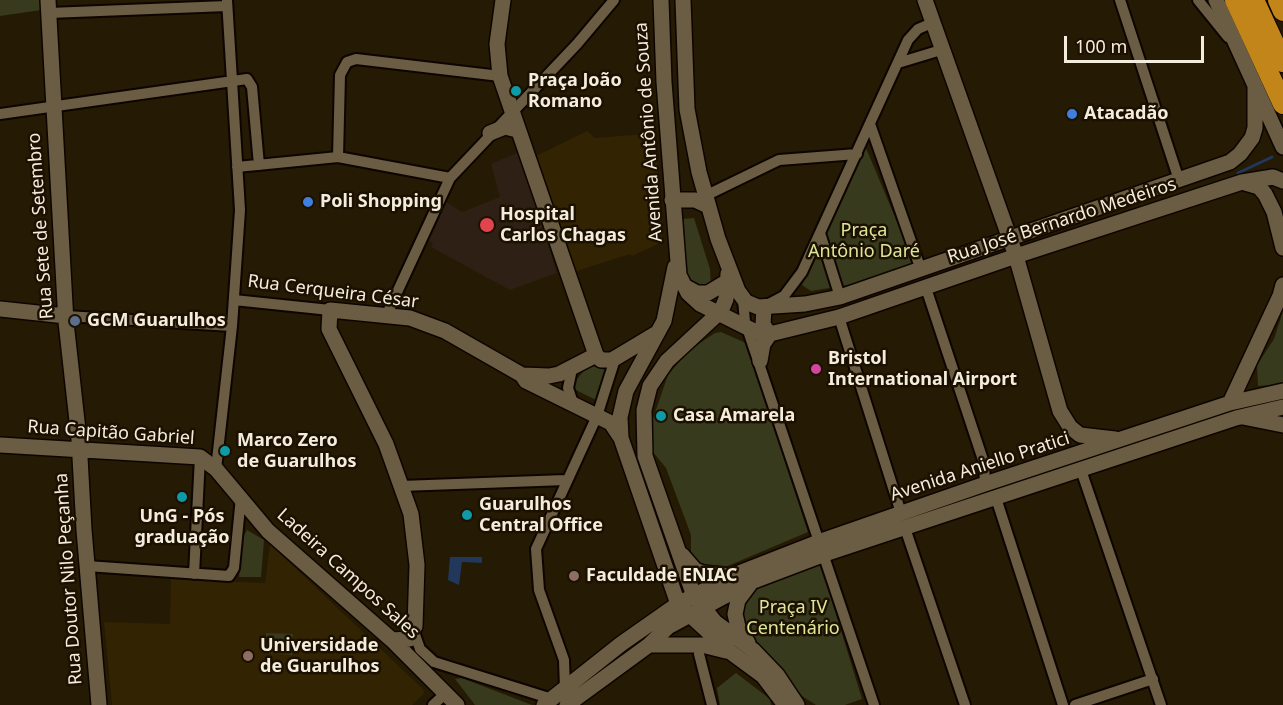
<!DOCTYPE html>
<meta charset="utf-8">
<style>
body{margin:0}
#map{position:relative;width:1283px;height:705px;overflow:hidden;background:#251a03;font-family:"Noto Sans",sans-serif}
canvas{display:block}
.scale{position:absolute;left:1064px;top:36px;width:140px;height:27px;box-sizing:border-box;border:3px solid #f4ecdd;border-top:0;padding-left:8px;font-size:18px;line-height:21px;white-space:nowrap;color:#f4ecdd;-webkit-text-stroke:4px #1c1100;paint-order:stroke}
</style>
<div id="map">
<canvas width="1283" height="705"></canvas>
<div class="scale">100 m</div>
</div>
<script>
const g = document.querySelector('canvas').getContext('2d');
g.lineJoin = 'round';
function fill(path, color) {
  g.fillStyle = color;
  g.fill(path, 'evenodd');
}
function toPath(rows) {
  const path = new Path2D();
  for (const r of rows) {
    path.moveTo(r[0], r[1]);
    for (let i = 2; i < r.length; i += 2) path.lineTo(r[i], r[i + 1]);
  }
  return path;
}
function stroke(path, color, width, dash) {
  g.strokeStyle = color;
  g.lineWidth = width;
  g.lineCap = dash ? 'butt' : 'round';
  g.setLineDash(dash || []);
  g.stroke(path);
}
function label(font, color, halo, rows, align = 'center') {
  g.font = font + ' "Noto Sans",sans-serif';
  g.lineWidth = 5;
  g.setLineDash([]);
  g.textBaseline = 'middle';
  g.strokeStyle = halo;
  g.fillStyle = color;
  for (const [text, x, y, turn = 0] of rows) {
    g.save();
    g.translate(x, y);
    g.rotate((+turn || 0) * Math.PI / 180);
    g.textAlign = isNaN(turn) ? turn : align;
    if (halo) g.strokeText(text, 0, 0);
    g.fillText(text, 0, 0);
    g.restore();
  }
}
fill(toPath([
 [587,131,595,138,656,133,662,242,632,256,630,254,580,270,572,275,532,158],
 [270,544,423,689,424,693,412,705,112,705,104,622,170,624,171,579,265,583]
]), '#322302');
fill(toPath([
 [519,152,557,273,510,290,431,247,433,243,425,238,446,202,462,212,500,197,491,164]
]), '#2e2014');
fill(toPath([
 [0,0,40,0,41,10,0,16],
 [866,148,915,265,854,284,811,291,802,285],
 [694,218,710,269,711,288,694,289,686,280,683,219],
 [1283,311,1283,384,1258,386,1257,365,1274,339],
 [721,332,746,343,808,532,723,568,708,568,698,564,691,555,691,535,666,468,653,452,651,424,668,375,688,351,715,333],
 [589,365,605,370,596,400,570,387],
 [247,530,264,540,261,577,239,577,243,537],
 [820,562,862,699,845,705,816,705,802,696,763,648,745,632,741,608,754,587],
 [266,633,293,634,292,655,265,653],
 [736,673,770,699,771,705,720,705,717,688],
 [462,678,532,705,475,705,455,679]
]), '#373a1c');
fill(toPath([
 [450,557,482,557,482,563,462,562,459,585,448,580]
]), '#21375c');
stroke(toPath([
 [1238,173,1272,157]
]), '#21375c', 3);
const street = toPath([
 [1120,0,1179,180],
 [1198,0,1228,37],
 [49,13,227,6],
 [898,63,941,50],
 [0,114,247,79,252,87,259,165],
 [870,124,921,270],
 [338,157,340,75,347,62,356,59,500,76],
 [237,167,338,157,450,178],
 [705,196,779,160,857,154],
 [820,233,840,297],
 [926,288,984,463,985,484],
 [743,299,745,322,874,705],
 [234,300,330,310],
 [769,304,784,296,802,272,908,40,918,29,932,23],
 [387,314,450,178,577,44,614,0],
 [66,316,232,326],
 [839,317,901,513],
 [572,369,568,388,574,406],
 [216,469,232,326,240,210,227,0],
 [1081,470,1161,705],
 [401,486,566,480],
 [996,498,1063,705],
 [905,528,965,705],
 [87,566,229,576,234,568,241,497],
 [194,574,200,457],
 [414,632,420,649,434,662,552,699],
 [699,654,712,705],
 [565,689,564,660,539,590,536,549,597,416,615,359],
 [433,705,445,694],
 [1075,705,1153,679]
]);
const secondary = toPath([
 [48,0,66,322,79,439,84,530,99,705],
 [503,0,497,44,500,76,596,355,601,360,612,360,657,333],
 [661,0,664,82,679,275,688,293,700,304,758,333,770,334,839,317,1016,256,1242,182,1273,177,1283,181],
 [683,0,687,109,699,172,718,239,738,291,746,302,758,307,805,304,840,297,1230,162,1240,154,1252,138,1255,128,1255,85],
 [925,0,1016,256,1060,411,1070,427,1080,435,1115,439],
 [1216,0,1283,147],
 [490,133,505,127,517,130],
 [1242,182,1259,187,1265,194,1274,212,1283,248],
 [672,200,695,200,708,206],
 [675,267,664,321,626,391,620,417,621,438,678,604,729,651,763,676,785,705],
 [728,274,726,299,721,311,667,361,650,386,644,410,645,456,694,596,715,622,753,650,777,675,797,705],
 [686,287,697,293,708,293,728,281],
 [0,309,66,316],
 [760,361,763,344,770,334,763,325,764,307],
 [522,375,549,376,559,374,596,355],
 [1230,403,1280,296,1283,285],
 [1243,417,1283,425],
 [0,445,200,457,216,469,268,531,392,640,457,705],
 [682,555,695,570,703,573,731,576],
 [392,640,409,639,415,626,417,565,411,514,386,444,329,329,330,310,410,318,445,331,522,375,526,381,611,423,621,438],
 [748,643,738,627,735,614,738,600,750,584],
 [649,645,702,645,726,651],
 [544,705,621,644,678,604,734,575,821,541,985,484,1230,403,1283,391],
 [567,705,649,645,668,627,751,582,825,554,1236,418,1283,407]
]);
const highway = toPath([
 [1235,0,1283,104],
 [1254,0,1283,62],
 [1278,0,1283,11]
]);
stroke(street, '#0e0500', 14);
stroke(secondary, '#0e0500', 18);
stroke(highway, '#0e0500', 22);
stroke(street, '#6a5d43', 10);
stroke(secondary, '#6a5d43', 15);
stroke(highway, '#c18519', 20);
for (const [x, y, r, color] of [
 [516,91,6,"#0f9aa8"],
 [1072,114,6,"#3f7fe0"],
 [308,202,6,"#3f7fe0"],
 [487,225,8,"#e0444e"],
 [75,321,6,"#5c6f8a"],
 [816,369,6,"#d1479c"],
 [661,416,6,"#0f9aa8"],
 [225,451,6,"#0f9aa8"],
 [182,497,6,"#0f9aa8"],
 [467,515,6,"#0f9aa8"],
 [574,576,6,"#8d6e63"],
 [248,656,6,"#8d6e63"]
]) {
  const dot = new Path2D();
  dot.arc(x, y, r, 0, 2 * Math.PI);
  g.fillStyle = color;
  g.fill(dot);
  stroke(dot, '#1c1100', 2);
}
label('bold 18px', '#f4ecdd', '#1c1100', [
 ["Praça João",528,81],
 ["Romano",528,102],
 ["Atacadão",1084,114],
 ["Poli Shopping",320,202],
 ["Hospital",500,215],
 ["Carlos Chagas",500,236],
 ["GCM Guarulhos",87,321],
 ["Bristol",828,359],
 ["International Airport",828,380],
 ["Casa Amarela",673,416],
 ["Marco Zero",237,441],
 ["de Guarulhos",237,462],
 ["Guarulhos",479,505],
 ["Central Office",479,526],
 ["UnG - Pós",182,517,"center"],
 ["graduação",182,538,"center"],
 ["Faculdade ENIAC",586,576],
 ["Universidade",260,646],
 ["de Guarulhos",260,667]
], 'left');
label('18px', '#f4ecdd', '#1c1100', [
 ["Avenida Antônio de Souza",649,132,-94],
 ["Rua José Bernardo Medeiros",1062,221,-18],
 ["Rua Sete de Setembro",41,226,-94],
 ["Rua Cerqueira César",333,292,7],
 ["Rua Capitão Gabriel",111,433,4],
 ["Avenida Aniello Pratici",980,467,-18],
 ["Ladeira Campos Sales",348,574,42],
 ["Rua Doutor Nilo Peçanha",69,579,-94]
]);
label('18px', '#dde799', '#1c1100', [
 ["Praça",864,231],
 ["Antônio Daré",864,252],
 ["Praça IV",793,608],
 ["Centenário",793,629]
]);
</script>
